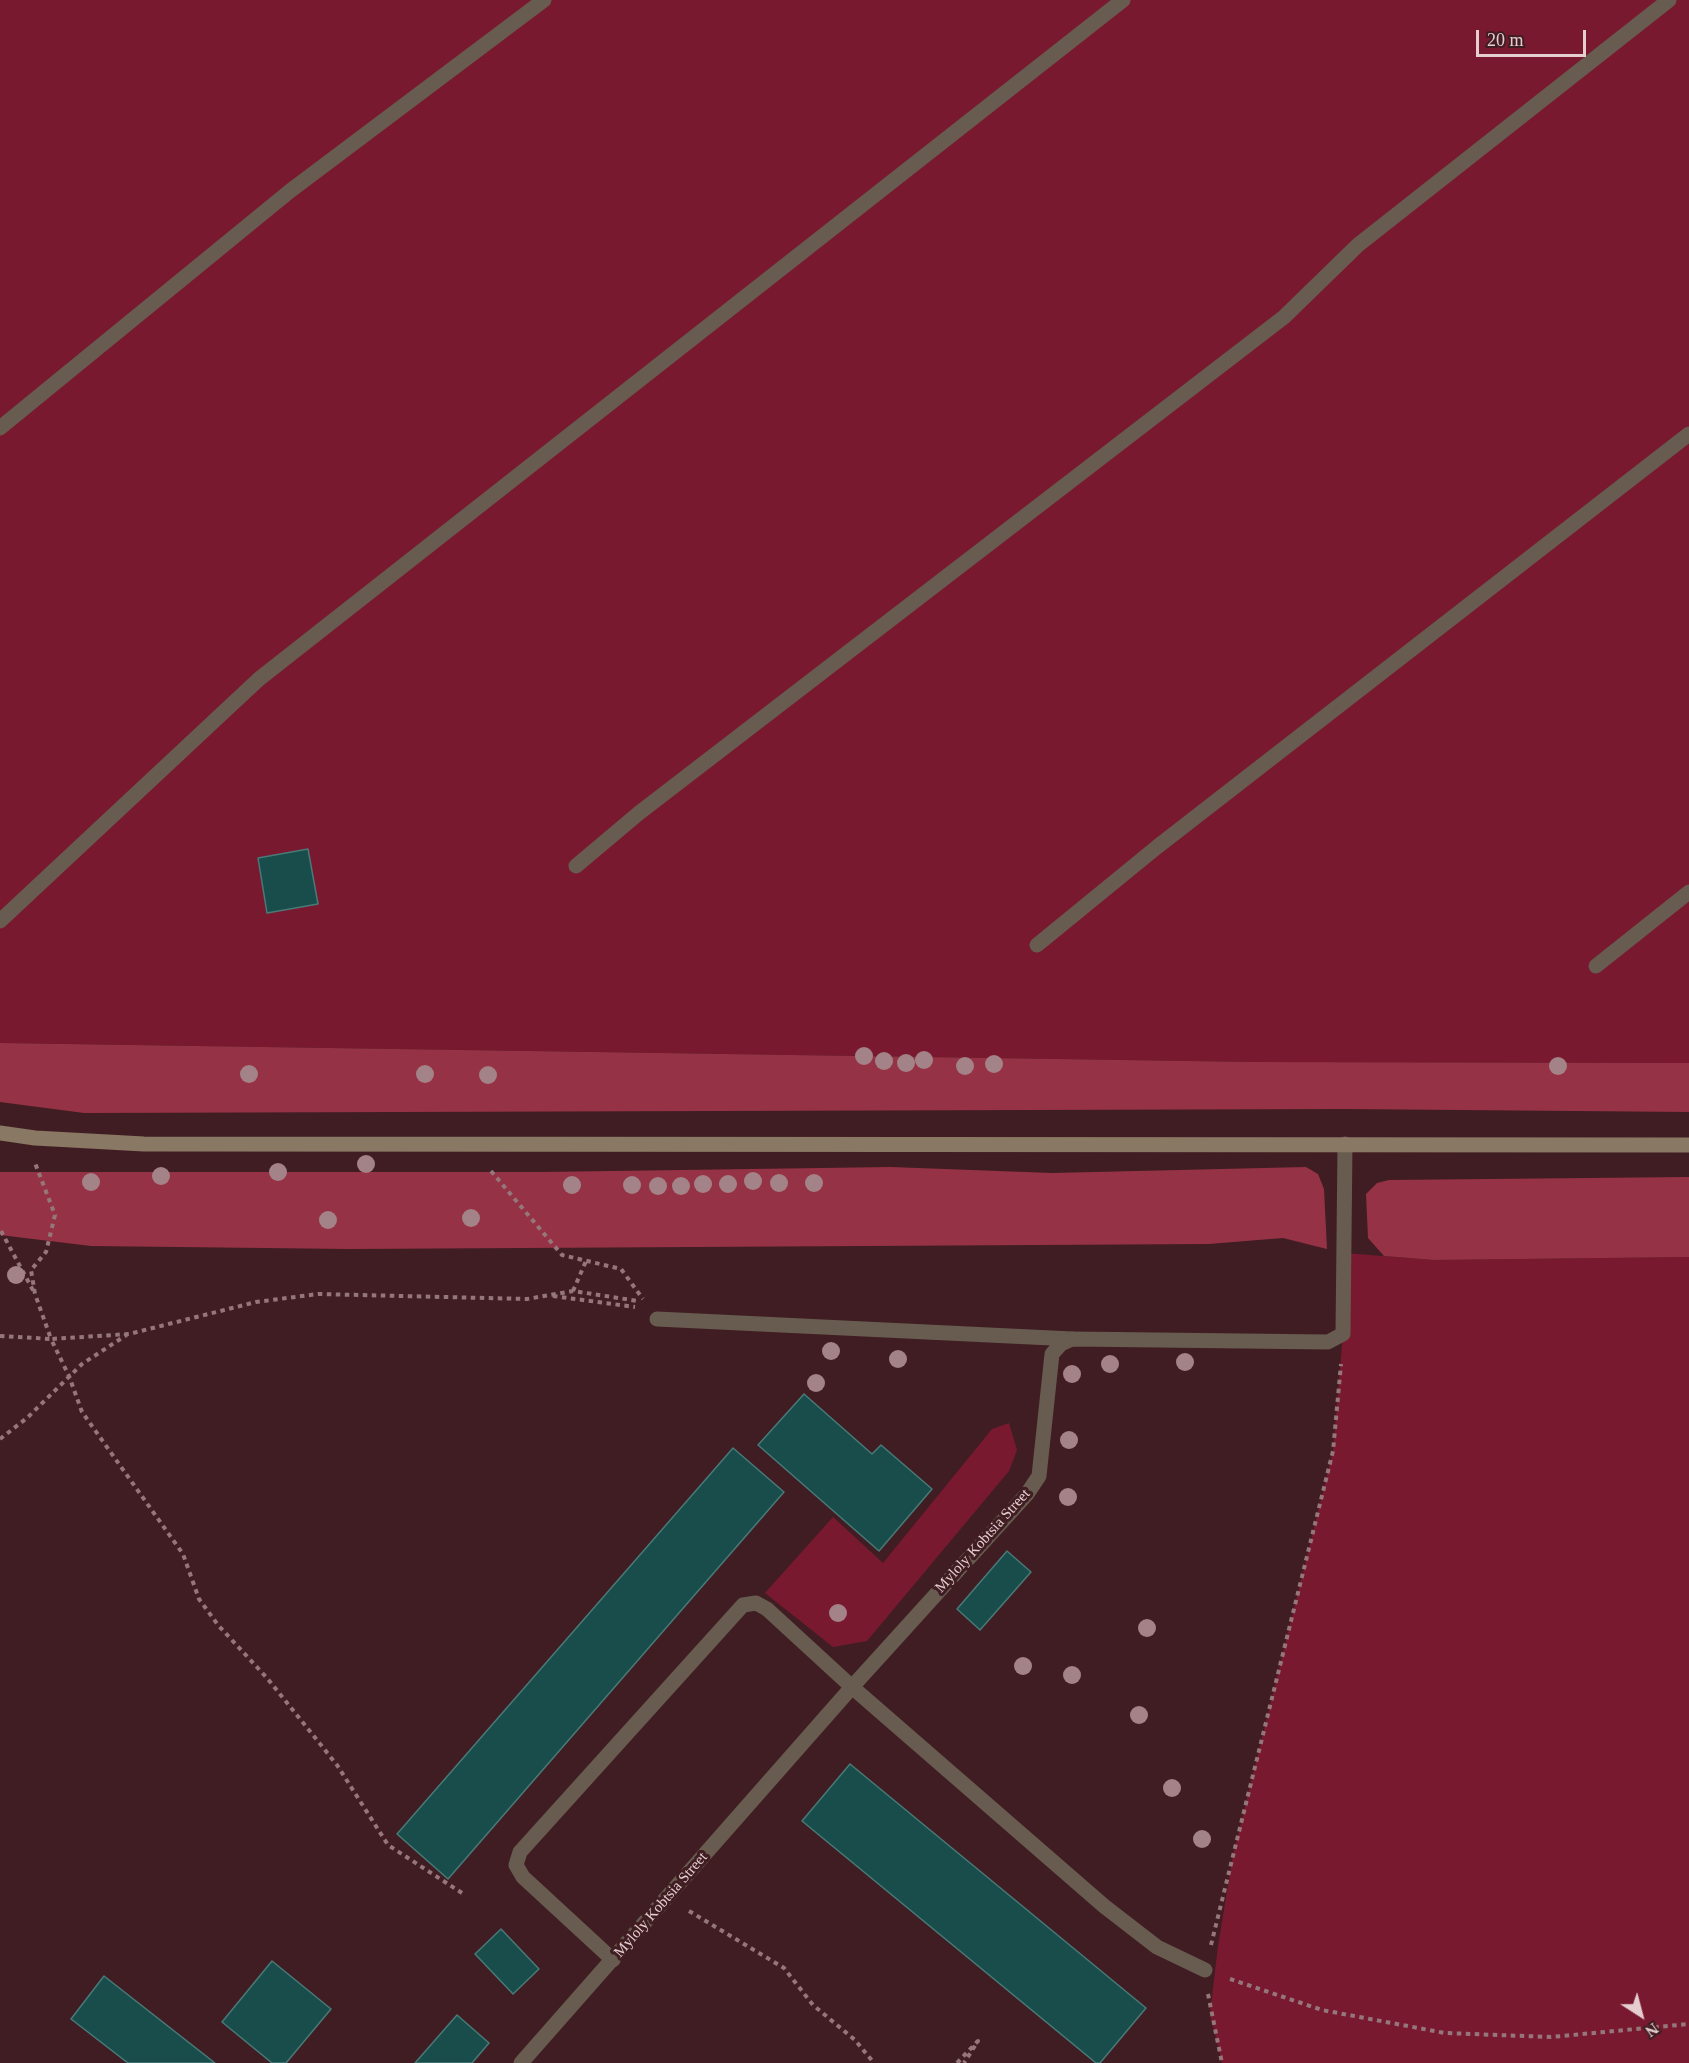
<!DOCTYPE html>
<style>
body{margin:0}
#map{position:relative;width:1689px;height:2063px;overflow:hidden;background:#401d22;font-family:Georgia,serif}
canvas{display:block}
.north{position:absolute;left:1611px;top:1985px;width:60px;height:60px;-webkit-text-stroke:4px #401d22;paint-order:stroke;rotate:144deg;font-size:16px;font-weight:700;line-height:24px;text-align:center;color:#e6ced0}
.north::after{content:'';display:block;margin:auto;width:21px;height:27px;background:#e6ced0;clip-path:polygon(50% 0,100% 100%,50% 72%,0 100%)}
.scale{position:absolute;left:1476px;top:30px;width:110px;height:27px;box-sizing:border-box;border:3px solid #e6ced0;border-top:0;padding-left:8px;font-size:18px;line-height:21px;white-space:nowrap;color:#e6ced0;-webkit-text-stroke:4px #401d22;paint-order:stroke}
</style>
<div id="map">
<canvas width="1689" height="2063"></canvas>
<div class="north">N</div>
<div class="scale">20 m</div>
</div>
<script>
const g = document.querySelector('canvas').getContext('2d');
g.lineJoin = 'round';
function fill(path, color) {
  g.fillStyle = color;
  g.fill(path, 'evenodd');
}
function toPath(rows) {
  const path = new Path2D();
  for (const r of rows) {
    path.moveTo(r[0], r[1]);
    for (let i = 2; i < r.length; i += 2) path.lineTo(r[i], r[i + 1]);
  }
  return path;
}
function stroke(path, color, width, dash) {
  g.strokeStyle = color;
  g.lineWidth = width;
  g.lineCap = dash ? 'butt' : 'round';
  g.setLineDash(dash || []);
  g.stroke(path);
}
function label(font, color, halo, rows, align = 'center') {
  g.font = font + ' Georgia,serif';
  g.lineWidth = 6;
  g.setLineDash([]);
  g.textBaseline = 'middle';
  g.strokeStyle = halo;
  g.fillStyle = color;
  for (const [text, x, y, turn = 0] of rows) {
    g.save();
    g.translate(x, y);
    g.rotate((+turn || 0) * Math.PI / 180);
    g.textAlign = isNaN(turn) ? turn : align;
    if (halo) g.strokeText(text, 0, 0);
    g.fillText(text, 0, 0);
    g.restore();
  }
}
fill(toPath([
 [0,0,1689,0,1689,1063,1255,1062,0,1043],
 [1344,1253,1434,1260,1689,1257,1689,2063,1222,2063,1210,2014,1218,1946,1233,1855,1333,1451,1343,1334],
 [1009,1423,1017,1450,1009,1471,867,1641,833,1647,765,1593,833,1517,883,1563,992,1429]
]), '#791930');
fill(toPath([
 [0,1043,1255,1062,1689,1063,1689,1112,1345,1109,84,1113,0,1102],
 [891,1167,1052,1173,1306,1167,1318,1174,1324,1189,1327,1249,1283,1238,1209,1244,350,1249,91,1246,0,1235,0,1172,542,1172],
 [1689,1177,1689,1257,1434,1260,1384,1256,1368,1238,1366,1194,1377,1183,1389,1180]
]), '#963245');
const building = toPath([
 [308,849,318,904,267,913,258,858,308,849],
 [804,1394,872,1454,881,1445,932,1489,879,1551,758,1445,804,1394],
 [733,1448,784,1492,448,1879,397,1834,733,1448],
 [1007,1551,1031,1572,980,1630,957,1609,1007,1551],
 [850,1764,1146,2008,1100,2063,1096,2063,802,1821,850,1764],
 [501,1929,539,1969,513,1994,475,1954,501,1929],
 [272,1961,331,2009,286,2063,272,2063,222,2022,272,1961],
 [104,1976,215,2063,128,2063,71,2019,104,1976],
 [457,2015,489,2043,472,2063,415,2063,457,2015]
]);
fill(building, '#194d4c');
stroke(building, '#487a78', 1.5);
stroke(toPath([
 [491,1171,562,1255,621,1269,643,1299],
 [1,1231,35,1294,31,1270,46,1252,55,1215,35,1163],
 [573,1291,586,1261],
 [553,1296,635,1307],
 [0,1336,51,1339,35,1294],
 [0,1439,27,1418,82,1364,128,1334],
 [462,1893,388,1845,337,1765,267,1678,218,1625,199,1599,183,1554,82,1412,69,1376,51,1339,129,1334,256,1302,318,1294,527,1299,573,1291,638,1301],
 [689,1911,784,1968,813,2005,855,2040,874,2063],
 [1211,1945,1333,1451,1341,1364],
 [1230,1979,1322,2010,1445,2033,1551,2037,1689,2024],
 [1208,1994,1222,2063],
 [957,2063,978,2041,964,2063]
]), '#95777b', 4, [4.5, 4.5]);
stroke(toPath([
 [0,428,290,191,544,0],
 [576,866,639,813,1284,317,1358,245,1669,0],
 [0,921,259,679,1123,0],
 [1037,945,1157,847,1689,434],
 [1596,966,1689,892],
 [657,1319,1072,1339],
 [613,1960,523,1877,516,1865,520,1852,743,1605,756,1603,767,1609,852,1687,1104,1906,1157,1947,1205,1970]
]), '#675c4f', 15);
stroke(toPath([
 [521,2063,852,1687,1027,1494,1039,1476,1052,1354,1061,1344,1072,1339,1328,1342,1343,1334,1345,1144]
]), '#675c4f', 15);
stroke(toPath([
 [0,1133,35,1138,144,1144,1689,1145]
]), '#897863', 15);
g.fillStyle = '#a38387';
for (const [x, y] of [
 [864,1056],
 [924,1060],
 [884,1061],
 [906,1063],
 [994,1064],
 [965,1066],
 [1558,1066],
 [249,1074],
 [425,1074],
 [488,1075],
 [366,1164],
 [278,1172],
 [161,1176],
 [753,1181],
 [91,1182],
 [779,1183],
 [814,1183],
 [703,1184],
 [728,1184],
 [572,1185],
 [632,1185],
 [658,1186],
 [681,1186],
 [471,1218],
 [328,1220],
 [16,1275],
 [831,1351],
 [898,1359],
 [1185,1362],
 [1110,1364],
 [1072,1374],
 [816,1383],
 [1069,1440],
 [1068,1497],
 [838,1613],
 [1147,1628],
 [1023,1666],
 [1072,1675],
 [1139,1715],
 [1172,1788],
 [1202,1839]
]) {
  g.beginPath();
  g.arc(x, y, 9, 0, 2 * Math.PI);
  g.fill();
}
label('15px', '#e6ced0', '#401d22', [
 ["Myloly Kobtsia Street",983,1541,-48],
 ["Myloly Kobtsia Street",661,1905,-49]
]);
</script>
